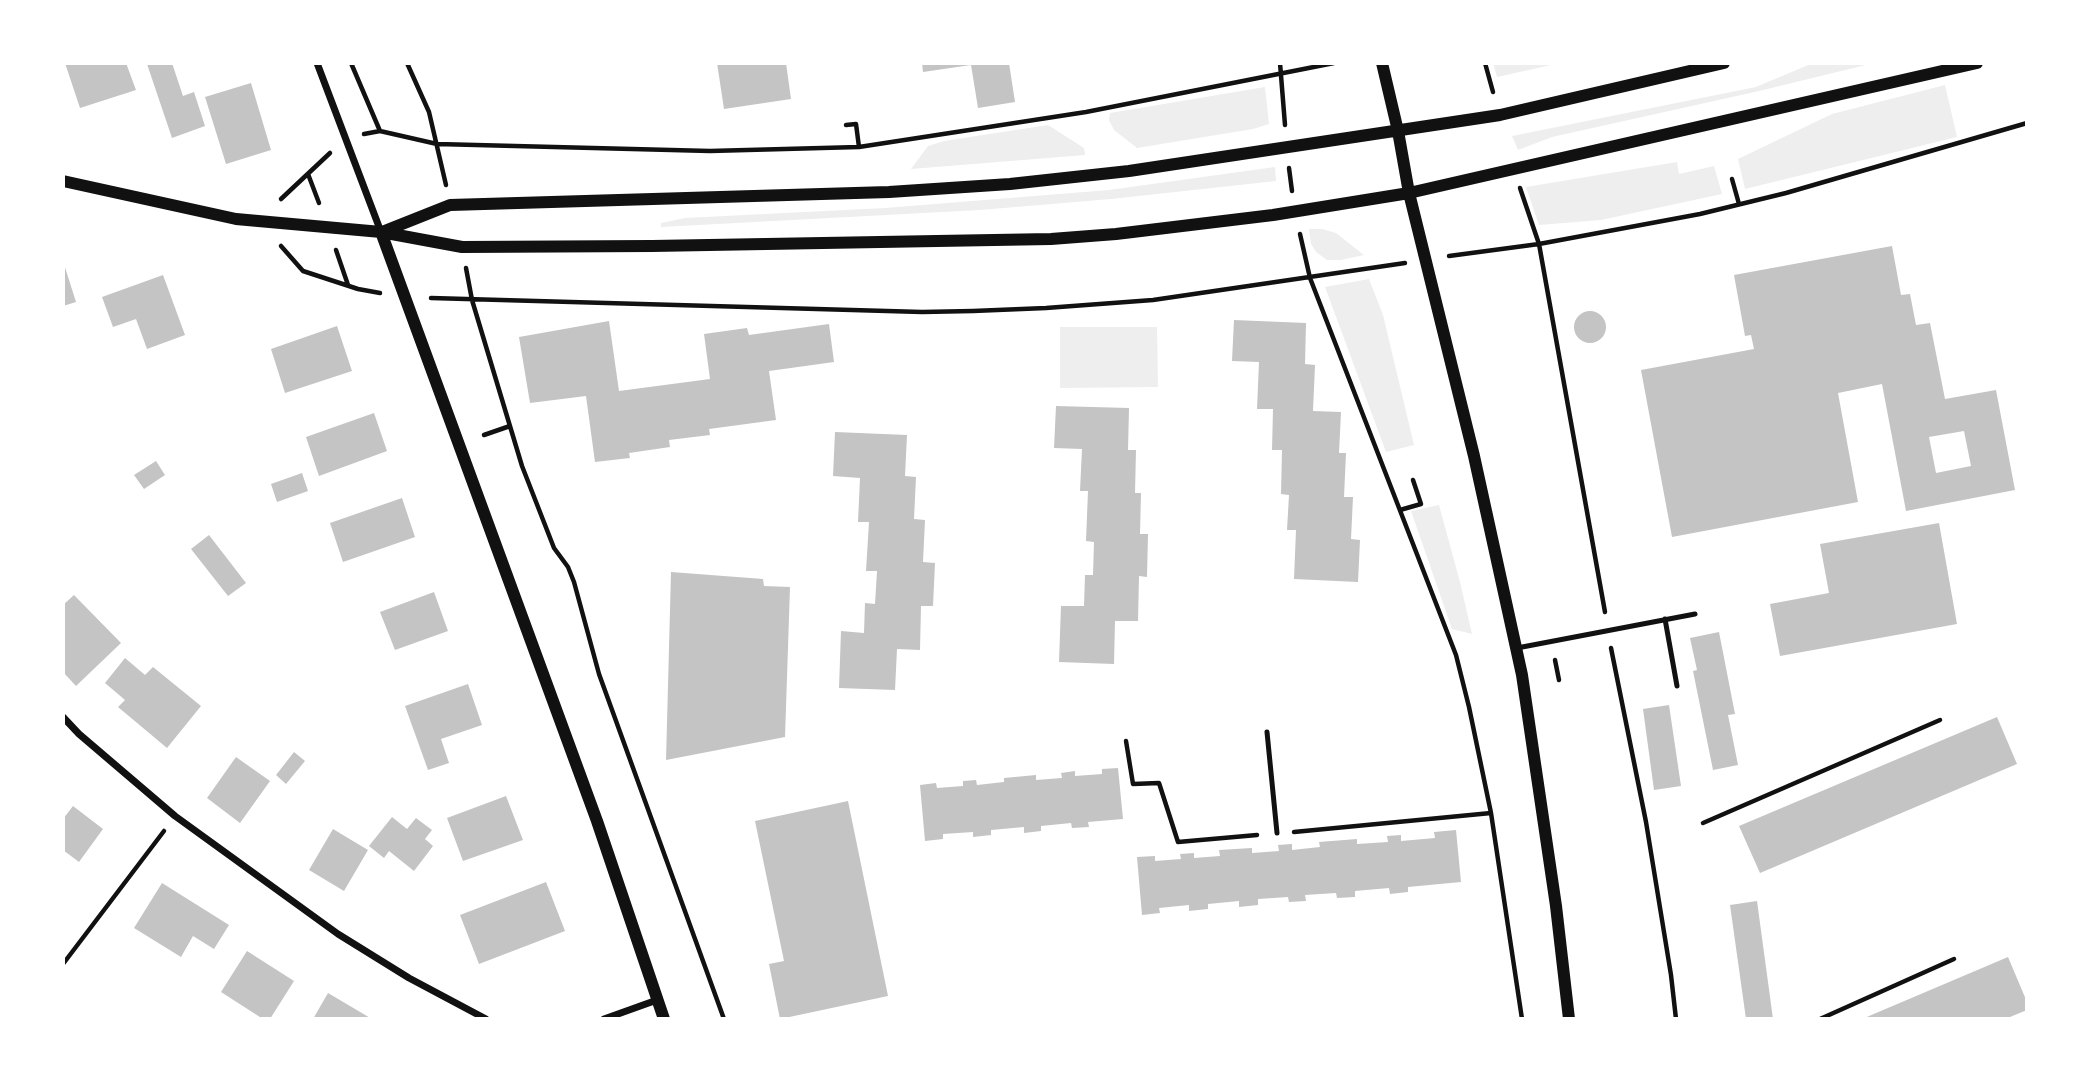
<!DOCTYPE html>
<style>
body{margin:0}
#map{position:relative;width:2090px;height:1082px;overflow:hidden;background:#fff;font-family:"Roboto Condensed",sans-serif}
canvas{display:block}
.frame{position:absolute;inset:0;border:65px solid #fff;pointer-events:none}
</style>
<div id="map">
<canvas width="2090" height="1082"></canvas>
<div class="frame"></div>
</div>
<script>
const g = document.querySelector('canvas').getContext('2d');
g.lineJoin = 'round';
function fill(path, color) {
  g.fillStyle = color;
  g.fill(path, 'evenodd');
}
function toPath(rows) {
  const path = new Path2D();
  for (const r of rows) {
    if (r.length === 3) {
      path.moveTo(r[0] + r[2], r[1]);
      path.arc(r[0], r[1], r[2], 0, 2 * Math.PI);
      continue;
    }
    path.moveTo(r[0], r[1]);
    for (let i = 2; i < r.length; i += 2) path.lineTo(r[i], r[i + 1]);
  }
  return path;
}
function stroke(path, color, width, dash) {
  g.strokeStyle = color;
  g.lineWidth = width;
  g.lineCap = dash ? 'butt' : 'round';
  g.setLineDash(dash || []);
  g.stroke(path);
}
fill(toPath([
 [1493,63,1560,63,1497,77],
 [1813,63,1874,63,1759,91,1552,137,1518,150,1512,136,1756,87],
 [1945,85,1957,137,1745,189,1738,159,1832,114],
 [1265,87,1269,124,1253,129,1137,148,1114,130,1109,120,1110,113],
 [1048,125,1084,148,1085,155,911,169,928,146,944,141],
 [1677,162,1679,174,1714,166,1722,194,1601,220,1539,225,1526,187],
 [1275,167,1276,181,1111,199,980,210,661,227,661,223,685,218,885,208,1109,190],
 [1309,229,1322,229,1336,233,1364,255,1341,260,1327,260,1316,252,1311,244],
 [1369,279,1383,315,1414,445,1386,452,1325,287],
 [1060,327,1157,327,1158,387,1060,388],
 [1439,505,1460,582,1472,634,1452,629,1411,511]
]), '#eee');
fill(toPath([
 [65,63,126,63,136,90,80,108],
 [172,63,183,96,194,92,205,126,172,138,147,64],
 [717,63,786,63,791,99,724,109],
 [922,63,1009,63,1015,102,978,108,971,65,923,72],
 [251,83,271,150,226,164,205,97],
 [1892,246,1901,295,1910,294,1916,325,1930,323,1945,399,1996,390,2015,490,1906,511,1882,384,1838,393,1858,502,1672,537,1641,370,1754,349,1751,335,1745,336,1734,275],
 [1964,431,1971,466,1936,473,1929,437],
 [63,261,76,302,63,306],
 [163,275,185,335,147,349,136,319,113,327,102,297],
 [1590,327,16],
 [1234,320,1306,323,1305,364,1315,365,1313,411,1341,412,1339,453,1346,453,1344,497,1353,497,1351,539,1360,540,1358,582,1294,579,1296,530,1287,530,1289,495,1281,494,1282,450,1272,450,1273,409,1257,409,1259,362,1232,361],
 [609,321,619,391,710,379,704,334,747,328,749,335,829,324,834,362,769,371,776,420,709,429,710,435,669,440,670,447,629,453,630,458,595,462,586,396,530,403,519,337],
 [337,326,352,371,285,393,271,349],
 [1056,406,1129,408,1128,450,1136,450,1135,493,1141,493,1140,534,1148,534,1147,577,1139,576,1138,621,1115,621,1114,664,1059,662,1061,606,1084,606,1085,575,1093,575,1094,542,1086,541,1088,491,1080,491,1082,449,1054,448],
 [374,413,387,451,319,476,306,437],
 [835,432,907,435,905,476,916,477,914,519,925,520,923,562,935,563,933,606,921,606,920,650,897,649,895,690,839,688,841,631,864,633,865,603,875,604,877,571,866,571,869,522,858,522,860,478,833,476],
 [156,461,165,475,144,489,134,475],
 [302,473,308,491,277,502,271,484],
 [402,498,415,537,343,562,330,523],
 [1939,523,1957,624,1780,656,1770,604,1829,593,1820,544],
 [209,535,246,583,228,596,191,549],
 [671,572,763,579,764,586,790,587,785,737,666,760],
 [434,592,448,631,395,650,380,612],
 [74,595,121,643,76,686,63,672,63,605],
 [1719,632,1735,714,1728,715,1738,765,1713,770,1693,671,1697,670,1690,638],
 [125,658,145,675,153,667,201,706,167,748,118,707,125,700,105,683],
 [468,684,482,725,441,739,449,763,428,770,405,706],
 [1669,705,1681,786,1654,790,1643,709],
 [1997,717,2017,764,1760,873,1739,826],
 [294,752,305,761,286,784,276,775],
 [236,757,270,781,240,823,207,798],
 [1118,768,1123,819,1088,822,1089,827,1072,828,1071,823,1041,826,1041,831,1024,833,1024,827,991,830,991,835,973,837,973,832,943,834,943,839,925,841,920,785,936,783,937,788,963,786,963,781,976,780,977,785,1004,782,1004,778,1036,775,1036,780,1062,778,1061,773,1075,771,1075,776,1102,774,1102,769],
 [506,796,523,840,463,861,447,818],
 [848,801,888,996,780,1019,769,964,784,961,755,821],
 [73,806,103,829,79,862,63,850,63,819],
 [392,817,407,829,416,818,432,830,425,839,433,846,414,871,389,851,384,858,369,846],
 [333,829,368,850,344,891,309,870],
 [1456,830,1461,882,1408,887,1408,892,1390,894,1389,888,1355,891,1355,897,1337,898,1336,893,1305,895,1306,901,1289,902,1288,897,1258,899,1258,905,1239,907,1239,901,1208,904,1208,909,1189,911,1189,905,1159,908,1160,913,1142,915,1137,857,1155,856,1155,861,1181,859,1180,854,1194,853,1194,858,1220,856,1219,850,1252,848,1252,853,1279,851,1278,845,1292,844,1292,850,1320,847,1319,842,1357,839,1357,844,1388,842,1387,836,1401,835,1401,841,1435,838,1434,832],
 [546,882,565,931,479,964,460,915],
 [162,883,229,925,214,949,193,936,181,957,134,928],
 [1757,901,1773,1019,1746,1019,1730,905],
 [247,951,294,981,270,1019,263,1019,221,992],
 [2008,957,2027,1002,2027,1010,2005,1019,1862,1019],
 [328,993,372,1019,313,1019]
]), '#c4c4c4');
stroke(toPath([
 [351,63,380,131],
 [407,63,429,112,446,185],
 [1280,63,1285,125],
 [1485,63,1493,92],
 [846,125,856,124,859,147],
 [364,134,380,131,437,144,710,151,859,147,1086,112,1334,63],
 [1289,168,1292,191],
 [308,174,319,203],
 [1732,179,1739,204],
 [1520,188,1539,244,1605,612],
 [281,199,330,153],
 [1300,234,1310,278,1456,655,1469,707,1491,813,1522,1019],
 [281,246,303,271,358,289,380,293],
 [336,250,348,285],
 [1449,256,1539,244,1700,214,1786,193,2027,123],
 [466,268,472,300,522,466,554,548,568,567,574,582,599,674,724,1019],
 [431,298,922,312,973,311,1046,308,1153,300,1405,263],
 [484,435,510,426],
 [1400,510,1421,504,1413,480],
 [1611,648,1646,822,1671,975,1676,1019],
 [1555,660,1559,680],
 [1126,741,1133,784,1159,783,1178,842,1257,835],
 [1703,823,1940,720],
 [1294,832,1491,813],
 [63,964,164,831],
 [1820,1019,1954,959]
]), '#111', 4.5);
stroke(toPath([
 [1665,619,1677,686],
 [1517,648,1695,614],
 [1267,732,1277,833]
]), '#111', 5);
stroke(toPath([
 [317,63,381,232],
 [63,717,79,734,175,816,338,934,409,978,486,1019],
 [604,1019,657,1000]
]), '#111', 7);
stroke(toPath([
 [1382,63,1398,131,1409,193,1474,456,1522,675,1556,906,1569,1019],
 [63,181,236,219,381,232,462,247,652,246,1051,239,1116,234,1273,215,1409,193,1977,63],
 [381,232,597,821,664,1019],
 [382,232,450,205,889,192,1010,184,1129,171,1500,115,1724,63]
]), '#111', 12);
</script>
